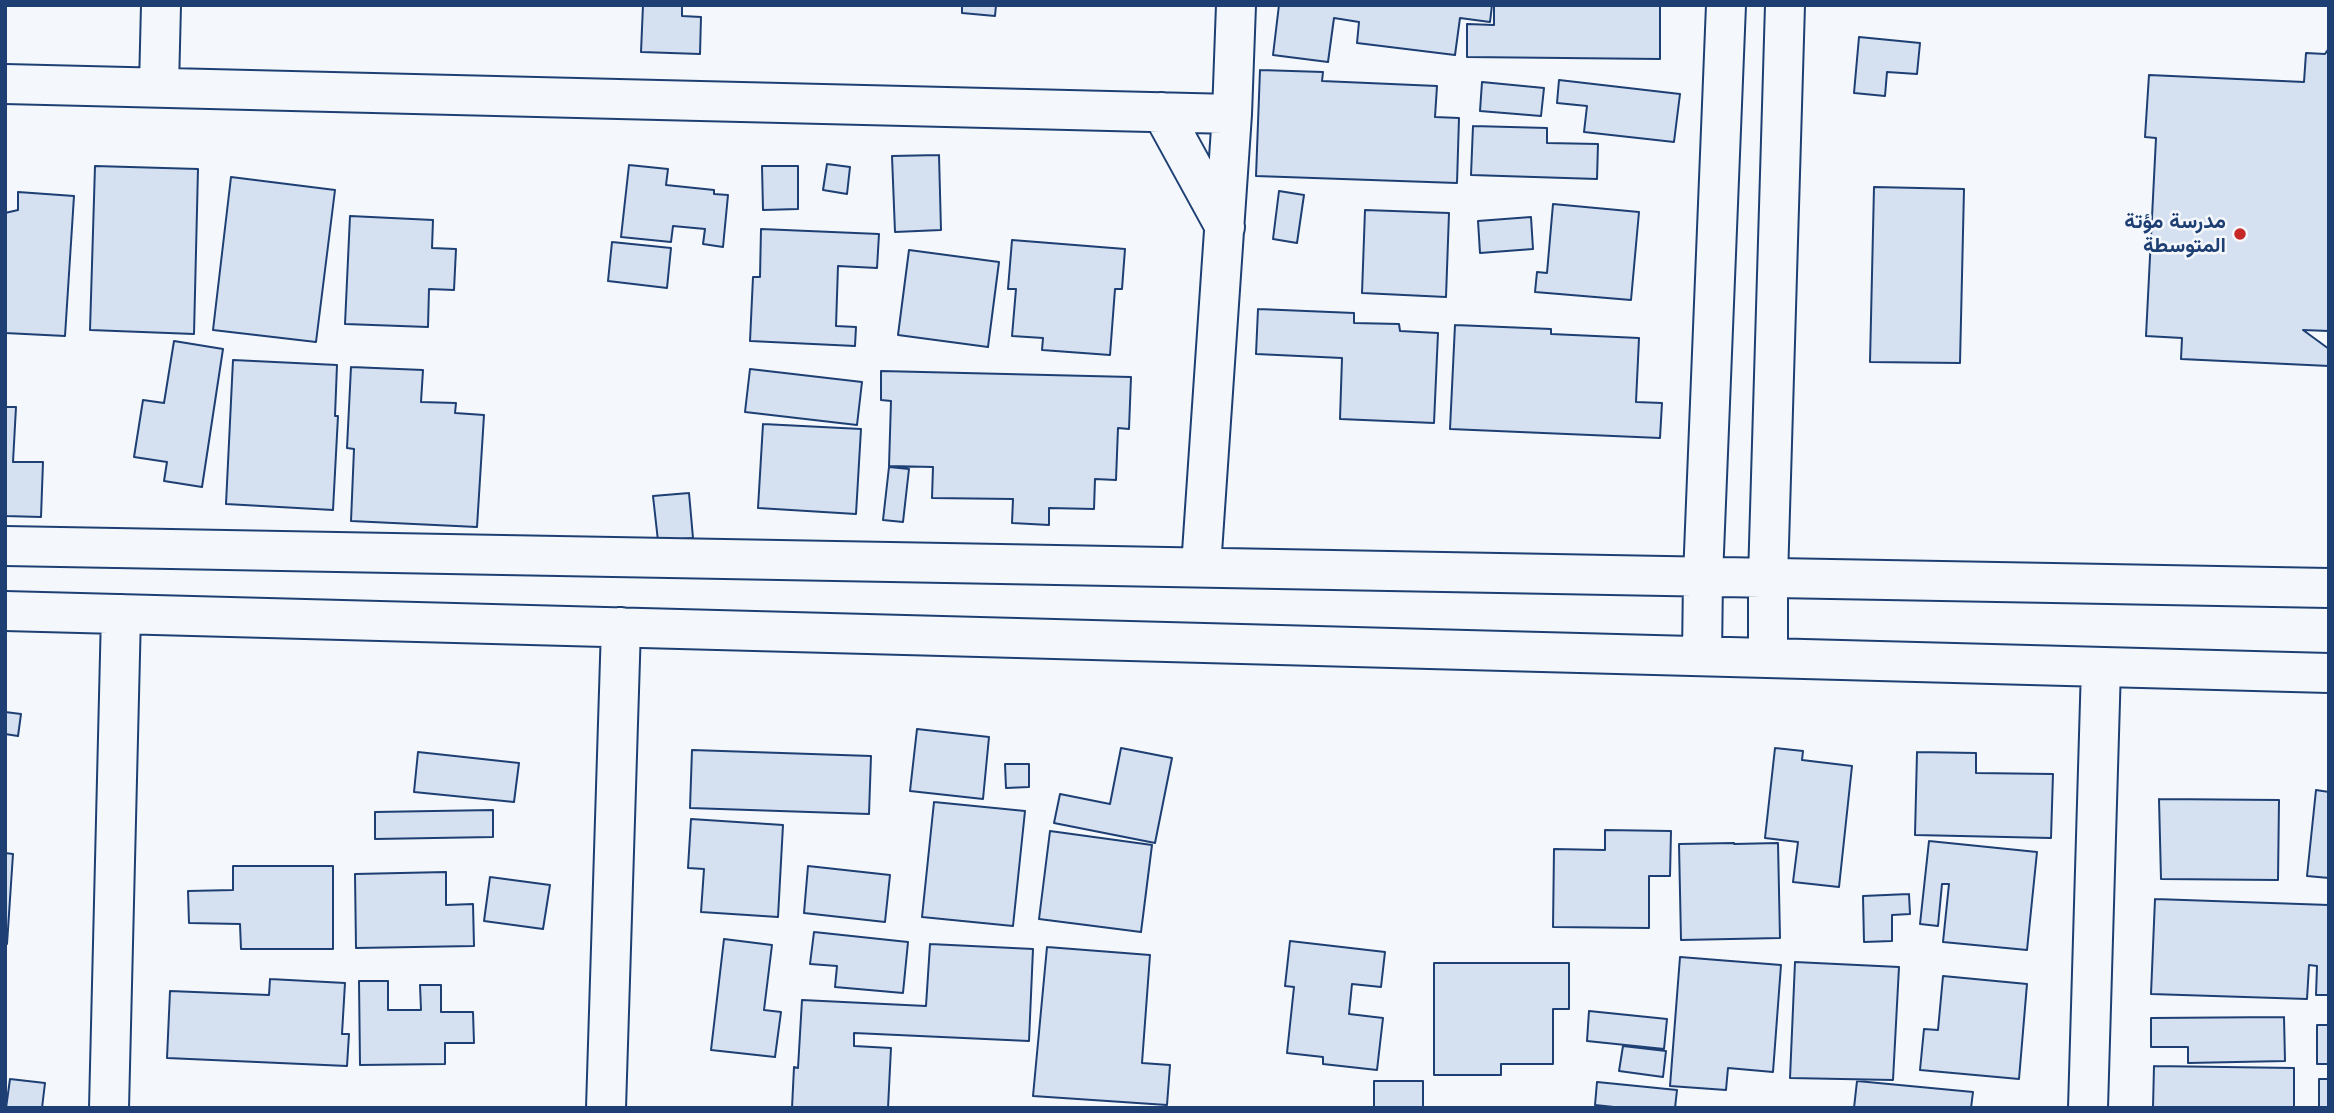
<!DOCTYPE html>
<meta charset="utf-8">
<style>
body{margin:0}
#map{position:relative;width:2334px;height:1113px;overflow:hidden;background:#f4f7fb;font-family:Arial,sans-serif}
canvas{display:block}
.frame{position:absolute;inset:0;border:7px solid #1d3f73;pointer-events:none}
</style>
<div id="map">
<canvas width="2334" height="1113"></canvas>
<div class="frame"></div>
</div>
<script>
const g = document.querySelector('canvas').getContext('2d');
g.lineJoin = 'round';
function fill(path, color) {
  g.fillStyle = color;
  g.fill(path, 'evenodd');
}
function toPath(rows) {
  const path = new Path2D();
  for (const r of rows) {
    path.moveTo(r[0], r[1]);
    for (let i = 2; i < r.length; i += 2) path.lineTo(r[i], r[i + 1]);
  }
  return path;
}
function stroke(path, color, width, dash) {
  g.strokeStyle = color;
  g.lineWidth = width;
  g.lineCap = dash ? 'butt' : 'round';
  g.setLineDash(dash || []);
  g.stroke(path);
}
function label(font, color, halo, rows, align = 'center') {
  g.font = font + ' Arial,Vazirmatn,sans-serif';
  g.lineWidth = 5;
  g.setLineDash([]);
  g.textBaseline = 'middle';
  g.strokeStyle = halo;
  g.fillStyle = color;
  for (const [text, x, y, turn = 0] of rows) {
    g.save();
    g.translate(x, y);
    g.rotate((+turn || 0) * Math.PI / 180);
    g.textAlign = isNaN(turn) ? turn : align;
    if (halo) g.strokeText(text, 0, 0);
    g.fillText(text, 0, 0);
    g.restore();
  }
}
const building = toPath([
 [643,5,682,5,682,16,701,17,700,54,641,52,643,5],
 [962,5,996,5,995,16,962,13,962,5],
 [1279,5,1492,5,1490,22,1460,18,1455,55,1357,43,1359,22,1334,18,1328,62,1273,55,1279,5],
 [1494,5,1660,5,1660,59,1467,57,1467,24,1494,25,1494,5],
 [1859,37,1920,43,1917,74,1887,72,1885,96,1854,93,1859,37],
 [2329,48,2329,331,2303,330,2329,349,2329,366,2181,359,2182,338,2146,336,2156,138,2145,137,2149,75,2304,82,2306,53,2325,54,2329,48],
 [1260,70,1323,72,1322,81,1437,86,1435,117,1459,118,1457,183,1256,176,1260,70],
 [1559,80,1680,94,1674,142,1584,132,1587,106,1557,103,1559,80],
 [1482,82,1544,88,1541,116,1480,111,1482,82],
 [1473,126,1547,128,1547,143,1598,144,1597,179,1471,175,1473,126],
 [939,155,941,230,895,232,892,156,939,155],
 [827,164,850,167,847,194,823,190,827,164],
 [629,165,668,169,666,185,714,190,714,194,728,195,723,247,703,244,705,229,673,226,671,242,621,237,629,165],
 [95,166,198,169,194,334,90,330,95,166],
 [762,166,798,166,798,209,763,210,762,166],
 [231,177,335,190,316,342,213,330,231,177],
 [1874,187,1964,189,1960,363,1870,362,1874,187],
 [1279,191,1304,195,1297,243,1273,239,1279,191],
 [18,192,74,196,65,336,5,333,5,213,18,210,18,192],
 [1553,204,1639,212,1631,300,1535,292,1537,272,1547,273,1553,204],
 [1365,210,1449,213,1446,297,1362,293,1365,210],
 [350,216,433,220,432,248,456,249,454,290,429,289,428,327,345,324,350,216],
 [1531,217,1533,249,1480,253,1478,221,1531,217],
 [761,229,879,234,877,268,838,266,836,326,856,327,855,346,750,341,753,277,760,277,761,229],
 [1012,240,1125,249,1122,289,1115,289,1110,355,1042,350,1043,338,1012,336,1016,289,1008,289,1012,240],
 [612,242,671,248,667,288,608,281,612,242],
 [909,250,999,262,988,347,898,335,909,250],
 [1258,309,1354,313,1354,323,1399,324,1400,331,1438,333,1434,423,1340,419,1342,358,1256,354,1258,309],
 [1455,325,1551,329,1551,334,1639,338,1636,402,1662,403,1660,438,1450,429,1455,325],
 [174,341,223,349,202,487,164,481,167,462,134,457,143,400,164,403,174,341],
 [233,360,337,365,335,416,338,416,333,510,226,504,233,360],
 [351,367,423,370,421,402,456,403,455,413,484,415,477,527,351,521,354,449,347,448,351,367],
 [750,369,862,382,857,425,745,412,750,369],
 [881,371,1131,377,1129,429,1118,428,1116,480,1095,479,1094,509,1049,508,1049,525,1012,523,1013,499,932,498,933,467,889,466,891,401,881,400,881,371],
 [5,407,16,407,13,462,43,462,41,517,5,516,5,407],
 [763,424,861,429,856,514,758,508,763,424],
 [889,467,909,469,903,522,883,520,889,467],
 [689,493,693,538,658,541,653,496,689,493],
 [5,712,21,714,18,736,5,734,5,712],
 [917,729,989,737,983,799,910,791,917,729],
 [1121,748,1172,758,1155,843,1054,823,1060,794,1110,804,1121,748],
 [1775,748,1803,751,1802,760,1852,766,1839,887,1793,882,1798,842,1765,838,1775,748],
 [692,750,871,756,869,814,690,808,692,750],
 [418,752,519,763,514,802,414,792,418,752],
 [1917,752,1976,753,1976,773,2053,774,2051,838,1915,835,1917,752],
 [1005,764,1029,764,1029,787,1006,788,1005,764],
 [2316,790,2329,792,2329,878,2307,876,2316,790],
 [2159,799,2279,800,2278,880,2161,879,2159,799],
 [934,802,1025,811,1013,926,922,917,934,802],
 [493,810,493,837,375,839,375,812,493,810],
 [691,819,783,825,778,917,701,912,704,869,688,868,691,819],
 [1605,830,1671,831,1670,876,1649,876,1649,928,1553,927,1554,849,1605,850,1605,830],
 [1050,831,1152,845,1141,932,1039,919,1050,831],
 [1929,841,2037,852,2027,950,1943,942,1949,884,1942,884,1938,926,1920,924,1929,841],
 [1734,843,1734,844,1778,843,1780,938,1681,940,1679,844,1734,843],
 [5,853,13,854,7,944,5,944,5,853],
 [233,866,333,866,333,949,241,949,240,924,189,923,188,891,233,890,233,866],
 [808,866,890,875,885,922,804,913,808,866],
 [446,872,446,905,473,904,474,946,356,948,355,874,446,872],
 [490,877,550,885,543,929,484,921,490,877],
 [1909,894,1910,914,1892,915,1892,941,1864,942,1863,896,1909,894],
 [2155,899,2329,905,2329,995,2316,995,2317,966,2309,965,2307,999,2151,994,2155,899],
 [814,932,908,942,903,993,835,987,837,966,810,964,814,932],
 [724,939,772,945,764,1010,781,1012,775,1057,711,1050,724,939],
 [1290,941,1385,952,1381,987,1352,984,1349,1014,1383,1018,1377,1070,1323,1064,1323,1057,1287,1053,1294,987,1285,986,1290,941],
 [930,944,1033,949,1029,1041,854,1033,854,1046,891,1048,888,1108,792,1108,794,1067,798,1068,802,1000,926,1006,930,944],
 [1047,947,1150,955,1142,1063,1170,1065,1167,1105,1033,1096,1047,947],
 [1680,957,1781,965,1773,1072,1728,1068,1726,1090,1670,1086,1680,957],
 [1795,962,1899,967,1893,1080,1790,1078,1795,962],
 [1434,963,1569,963,1569,1009,1553,1009,1553,1064,1501,1064,1501,1075,1434,1075,1434,963],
 [1943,976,2027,984,2019,1079,1920,1070,1924,1029,1938,1030,1943,976],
 [270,979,345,983,342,1034,349,1034,347,1066,167,1058,170,991,269,995,270,979],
 [359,981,388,981,388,1010,421,1010,420,985,441,985,441,1012,473,1012,474,1043,445,1043,445,1064,360,1065,359,981],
 [1589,1011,1667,1019,1664,1049,1587,1041,1589,1011],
 [2284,1017,2285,1061,2188,1063,2188,1047,2151,1047,2151,1018,2284,1017],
 [2317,1025,2329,1025,2329,1064,2317,1064,2317,1025],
 [1623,1046,1666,1051,1663,1077,1619,1071,1623,1046],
 [2154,1066,2294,1068,2294,1108,2153,1107,2154,1066],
 [10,1079,45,1083,42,1108,6,1108,10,1079],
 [2319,1079,2329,1079,2329,1108,2319,1108,2319,1079],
 [1374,1081,1423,1081,1423,1108,1374,1108,1374,1081],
 [1857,1081,1973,1092,1971,1108,1854,1108,1857,1081],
 [1597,1082,1677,1090,1675,1108,1623,1108,1595,1105,1597,1082]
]);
fill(building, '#d5e0f0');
stroke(building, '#1d3f73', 2);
const minor = toPath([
 [5,84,1232,114],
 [159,86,161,5],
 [1162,112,1225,227],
 [5,546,2329,588],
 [1201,567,1232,114,1236,5],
 [5,611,2329,673],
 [1702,656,1703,577,1726,5],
 [1768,658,1768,578,1785,5],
 [109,1108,121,614],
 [606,1108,621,627],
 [2088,1108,2101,667]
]);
stroke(minor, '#1d3f73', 42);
stroke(minor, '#f4f7fb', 38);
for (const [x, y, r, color] of [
 [2240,234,7,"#c62828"]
]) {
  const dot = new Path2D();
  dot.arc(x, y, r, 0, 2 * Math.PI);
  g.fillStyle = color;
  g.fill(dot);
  stroke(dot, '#f4f7fb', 2.5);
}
label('bold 21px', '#1d3f73', '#f4f7fb', [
 ["مدرسة مؤتة",2226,222],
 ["المتوسطة",2226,246]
], 'right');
</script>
